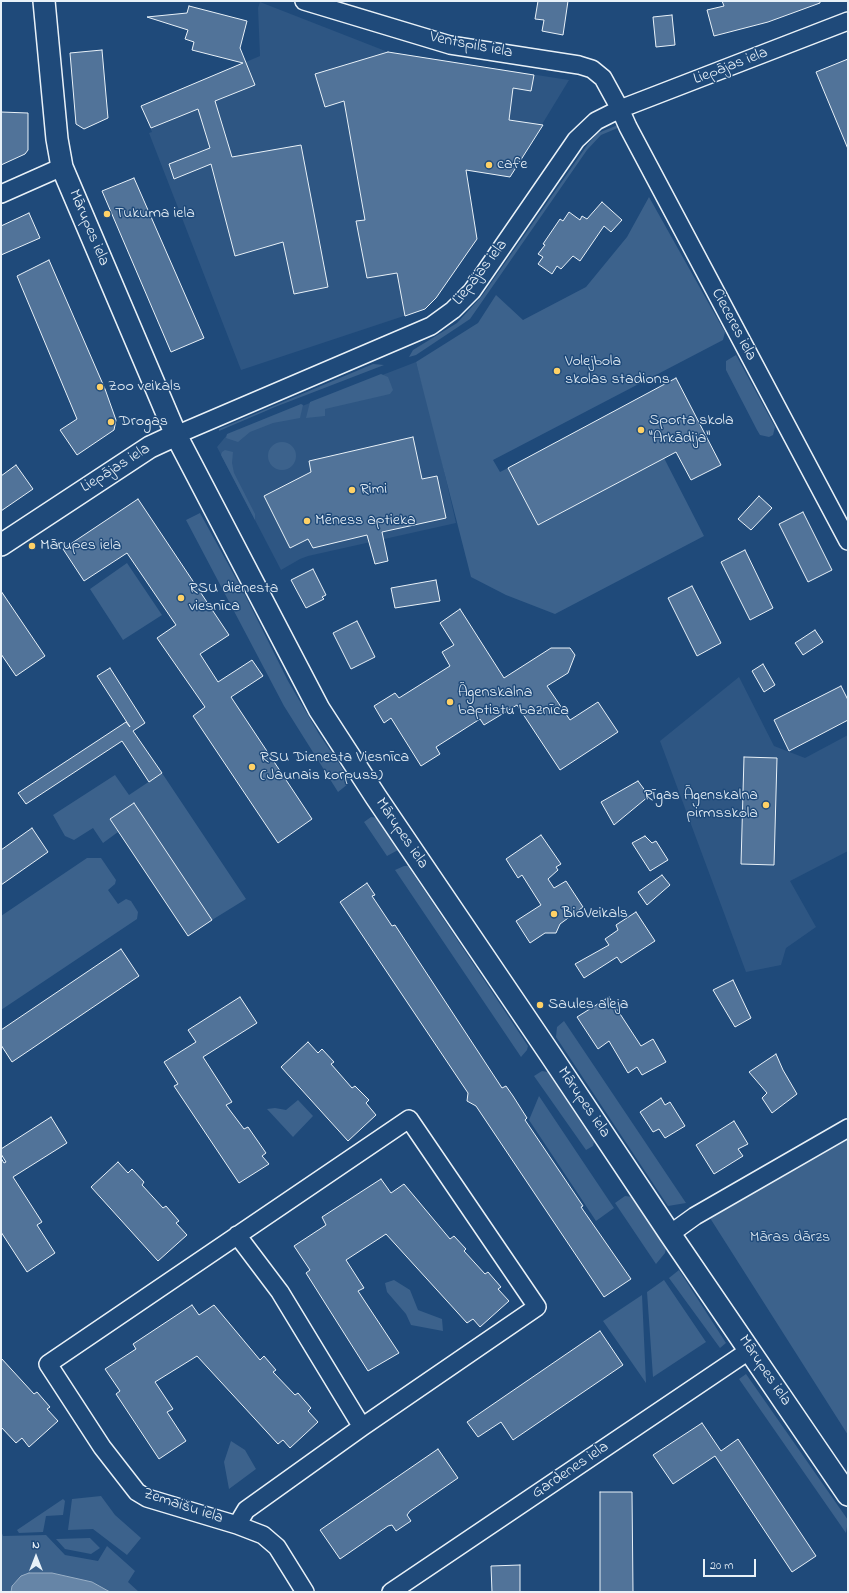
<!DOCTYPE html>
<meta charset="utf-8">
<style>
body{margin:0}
#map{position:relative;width:849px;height:1593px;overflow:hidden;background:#1f4a7a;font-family:"Indie Flower",sans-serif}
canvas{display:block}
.frame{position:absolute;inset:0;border:2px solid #e8f1f8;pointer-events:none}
.north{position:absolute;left:16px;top:1537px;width:40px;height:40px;-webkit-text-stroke:3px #1f4a7a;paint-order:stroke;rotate:0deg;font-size:11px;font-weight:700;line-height:16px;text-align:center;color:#e8f1f8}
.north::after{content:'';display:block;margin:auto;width:14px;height:18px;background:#e8f1f8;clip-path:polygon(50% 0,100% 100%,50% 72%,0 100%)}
.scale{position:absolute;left:703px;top:1559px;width:53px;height:18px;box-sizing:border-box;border:2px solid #e8f1f8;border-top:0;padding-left:5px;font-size:12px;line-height:14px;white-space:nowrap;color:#e8f1f8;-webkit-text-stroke:3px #1f4a7a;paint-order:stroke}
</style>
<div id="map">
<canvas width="849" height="1593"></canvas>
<div class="frame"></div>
<div class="north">N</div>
<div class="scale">20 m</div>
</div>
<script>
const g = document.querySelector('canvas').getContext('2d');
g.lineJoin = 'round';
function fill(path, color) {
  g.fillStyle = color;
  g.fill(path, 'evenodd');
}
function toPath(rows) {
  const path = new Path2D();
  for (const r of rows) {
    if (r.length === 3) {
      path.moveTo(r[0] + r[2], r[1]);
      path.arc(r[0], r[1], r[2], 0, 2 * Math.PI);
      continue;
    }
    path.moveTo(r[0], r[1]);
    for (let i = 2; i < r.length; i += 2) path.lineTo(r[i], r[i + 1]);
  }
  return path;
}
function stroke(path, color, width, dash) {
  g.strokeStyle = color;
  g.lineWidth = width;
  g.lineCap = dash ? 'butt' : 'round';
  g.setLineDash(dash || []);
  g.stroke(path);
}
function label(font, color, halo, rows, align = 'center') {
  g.font = font + ' "Indie Flower",sans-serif';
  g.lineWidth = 3;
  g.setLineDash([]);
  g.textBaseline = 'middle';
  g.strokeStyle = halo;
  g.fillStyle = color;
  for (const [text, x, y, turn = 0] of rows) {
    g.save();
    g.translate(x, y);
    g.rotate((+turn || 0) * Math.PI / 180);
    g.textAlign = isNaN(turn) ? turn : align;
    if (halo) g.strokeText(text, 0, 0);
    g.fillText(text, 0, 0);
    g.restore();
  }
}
fill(toPath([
 [260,2,388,52,569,80,510,177,466,171,477,239,436,298,425,309,241,370,149,133,152,132,141,106,260,56,258,8],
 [416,362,432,418,456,523,308,556,300,559,281,570,217,447,227,435],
 [739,677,774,746,805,758,848,735,848,851,790,881,816,927,786,948,781,965,746,972,660,741]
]), '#2e5683');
fill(toPath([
 [618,125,620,127,601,135,587,150,470,319,416,355,409,357,413,350,457,323,482,296,588,144,598,133],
 [649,197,722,327,725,332,723,340,493,460,500,472,508,468,538,525,664,458,704,536,555,614,506,595,471,577,416,362,478,323,496,295,523,320,586,287,627,237],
 [736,355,775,427,773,435,769,437,760,435,757,430,726,370,726,361],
 [373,364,384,365,275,407,219,431,219,429],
 [381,374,388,377,393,390,390,394,325,409,325,416,306,418,310,402],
 [301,404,303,405,300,418,273,423,250,432,238,442,226,438,227,434],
 [282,456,14],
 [225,450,233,452,232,463,234,473,255,514,255,520,221,455,222,452],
 [200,513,244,593,288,681,319,734,348,777,348,784,338,792,284,706,186,520],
 [127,563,162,615,123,640,90,589],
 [162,773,246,899,212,920,134,803,110,819,118,832,103,843,93,828,74,840,65,836,53,815,115,775,129,795],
 [371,817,379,818,398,850,387,856,364,822],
 [87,858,101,858,116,880,115,884,108,890,118,904,126,899,131,901,138,912,137,919,1,1010,1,916],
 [404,866,408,866,528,1046,527,1050,521,1057,395,870],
 [564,1021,686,1203,668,1206,556,1037,557,1027],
 [542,1071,548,1072,594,1142,593,1146,586,1150,534,1076],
 [539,1096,614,1208,596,1221,529,1120],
 [298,1100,313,1116,293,1137,267,1109,275,1108,286,1110],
 [848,1136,848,1435,710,1218],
 [625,1196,633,1197,666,1248,665,1253,656,1264,615,1203],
 [679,1270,726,1343,720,1348,669,1278],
 [394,1280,410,1290,418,1310,442,1319,443,1331,411,1325,406,1314,387,1292,385,1283],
 [664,1280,706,1342,653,1377,647,1292],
 [642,1295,646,1383,603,1321],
 [746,1374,848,1520,846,1533,739,1379],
 [231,1441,245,1450,256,1469,229,1489,224,1462],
 [101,1496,115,1515,141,1538,127,1555,93,1529,68,1530,72,1499],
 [63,1499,65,1501,63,1515,46,1516,43,1532,19,1533,17,1530],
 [1,1531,3,1536,46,1535,65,1555,98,1561,107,1546,135,1571,128,1582,139,1592,110,1592,92,1582,52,1573,21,1576,12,1585,11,1592,1,1592],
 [90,1538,100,1548,91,1554,65,1549,56,1539]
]), '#3c628c');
const water = toPath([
 [29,1573,52,1573,92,1582,110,1592,11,1592,12,1586,21,1576,29,1573]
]);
fill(water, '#6685a7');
stroke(water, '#9ab0c7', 1);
const building = toPath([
 [538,1,568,1,563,35,542,31,544,20,535,19,538,1],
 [722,1,820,1,820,3,768,22,714,36,707,10,724,6,722,1],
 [189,6,247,21,240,48,255,85,215,101,232,157,301,145,328,287,294,294,283,242,235,256,211,164,174,179,169,164,210,148,198,109,151,128,141,106,243,63,192,50,194,42,185,39,188,30,147,17,187,13,189,6],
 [672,15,675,45,656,47,653,17,672,15],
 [102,50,108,118,84,129,76,124,70,53,102,50],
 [388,52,534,75,531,91,513,88,509,120,543,125,510,177,466,170,477,239,436,298,425,309,405,316,397,273,367,278,356,221,365,220,344,101,325,107,315,74,388,52],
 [848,59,848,149,816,72,848,59],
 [1,112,28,113,28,150,25,154,1,165,1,112],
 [134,178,204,338,171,352,102,191,134,178],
 [602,202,622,220,611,232,604,226,580,261,573,256,561,269,557,266,552,274,538,264,543,257,538,254,545,245,543,244,560,219,563,221,569,212,580,220,582,216,587,219,602,202],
 [29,213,40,238,1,255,1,226,29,213],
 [49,260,105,389,116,420,114,430,77,455,60,430,77,419,17,276,49,260],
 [676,378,721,465,691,480,676,452,538,525,508,468,676,378],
 [413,437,422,479,437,476,446,518,382,532,388,561,375,564,367,535,313,548,308,539,290,548,264,496,311,472,309,461,413,437],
 [16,465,33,489,1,511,1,476,16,465],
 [759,496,772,508,751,530,738,519,759,496],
 [138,499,229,635,200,654,218,682,252,660,263,676,231,697,312,819,278,843,193,716,205,707,157,638,176,625,127,553,84,581,63,549,138,499],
 [803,512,832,570,808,582,779,524,803,512],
 [745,550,773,608,750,620,721,562,745,550],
 [313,569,326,595,322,597,324,599,306,608,291,580,313,569],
 [436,580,440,601,395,608,391,588,436,580],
 [692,586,721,643,697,656,668,598,692,586],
 [1,591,45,656,16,676,1,654,1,591],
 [460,609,504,678,551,648,570,648,575,655,568,673,547,686,570,720,598,702,618,732,560,770,517,705,484,725,480,719,436,747,440,754,421,766,391,718,384,723,374,706,395,693,399,698,450,666,442,652,454,645,440,623,460,609],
 [357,621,375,657,351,669,333,633,357,621],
 [815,630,823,642,803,655,795,643,815,630],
 [763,664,775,685,764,692,752,671,763,664],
 [110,668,145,723,133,731,162,773,149,782,122,741,26,804,18,793,126,722,130,727,97,676,110,668],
 [841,686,848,700,848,720,789,751,774,720,841,686],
 [744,757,777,758,774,865,741,864,744,757],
 [638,781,649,796,614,825,601,802,638,781],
 [134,803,212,920,188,936,110,819,134,803],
 [32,828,48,852,1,885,1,850,32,828],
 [541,835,561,864,556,867,558,870,548,879,554,888,566,881,583,907,560,924,556,933,545,933,530,943,516,921,541,905,522,875,518,878,506,859,541,835],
 [645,836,652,843,656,841,668,860,650,871,632,843,645,836],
 [662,875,670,885,647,905,638,892,662,875],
 [367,883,375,895,372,896,392,926,395,925,502,1088,506,1086,513,1096,527,1118,525,1120,583,1206,581,1207,631,1279,604,1297,476,1106,467,1101,468,1093,340,902,367,883],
 [636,912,655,941,621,963,617,957,584,978,575,964,609,945,605,939,618,930,616,925,636,912],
 [121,949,139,976,12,1062,1,1045,1,1030,121,949],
 [733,980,751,1018,735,1027,713,990,733,980],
 [240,997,257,1023,203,1057,232,1102,226,1105,244,1129,248,1127,266,1153,262,1156,269,1164,239,1183,174,1086,178,1084,164,1062,196,1042,188,1030,240,997],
 [609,997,641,1046,653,1039,666,1062,642,1075,637,1067,628,1073,609,1041,598,1049,577,1017,609,997],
 [308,1042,318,1053,322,1049,334,1062,331,1064,352,1088,355,1086,369,1100,366,1103,376,1115,348,1141,281,1067,308,1042],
 [776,1054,783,1070,797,1094,772,1113,762,1098,767,1093,749,1072,776,1054],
 [661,1098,665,1105,670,1102,685,1126,665,1138,659,1129,653,1132,640,1112,661,1098],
 [51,1117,67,1143,13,1177,42,1222,37,1225,55,1253,27,1272,1,1232,1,1158,4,1163,6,1162,1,1154,1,1149,51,1117],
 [734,1121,748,1144,738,1149,743,1156,714,1174,696,1145,734,1121],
 [118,1162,128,1173,132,1169,144,1182,142,1185,163,1208,166,1206,179,1221,176,1223,187,1235,158,1261,91,1187,118,1162],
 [381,1179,391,1193,404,1184,450,1239,454,1236,466,1249,464,1251,485,1274,488,1272,501,1287,498,1289,509,1301,480,1327,473,1319,467,1323,386,1234,346,1260,364,1288,358,1291,399,1353,368,1371,306,1273,310,1270,294,1246,326,1225,322,1217,381,1179],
 [192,1305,199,1315,214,1305,260,1360,264,1356,276,1370,273,1372,295,1395,298,1393,311,1408,308,1411,318,1422,290,1448,283,1440,278,1444,197,1356,155,1382,173,1409,167,1412,186,1441,159,1459,116,1394,120,1391,105,1369,136,1349,133,1344,192,1305],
 [600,1331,623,1365,513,1440,501,1422,478,1437,467,1422,600,1331],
 [1,1358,34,1394,37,1392,50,1407,47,1409,58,1421,29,1447,22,1438,16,1443,1,1427,1,1358],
 [702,1423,721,1451,738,1439,816,1556,792,1572,715,1456,673,1484,653,1455,702,1423],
 [438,1449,458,1478,410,1511,407,1515,411,1521,396,1531,392,1525,388,1526,340,1559,320,1530,438,1449],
 [600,1492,632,1492,633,1592,600,1592,600,1492],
 [520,1565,520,1592,492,1592,491,1566,520,1565]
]);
fill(building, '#517399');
stroke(building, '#e8f1f8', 1);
const minor = toPath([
 [304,1,450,45,579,65,592,69,603,78,620,109,628,127,848,541],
 [1,194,62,167],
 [176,435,431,326,453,310,472,291,576,140,596,121,620,109,848,21],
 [670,1234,695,1216,848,1128],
 [237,1235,280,1292,362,1427],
 [237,1525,246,1510,362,1427,537,1307,409,1119,48,1364,102,1447,137,1492,147,1498,237,1525,263,1535,277,1547,305,1592],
 [391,1592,750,1350]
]);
const tertiary = toPath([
 [44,1,57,139,62,167,176,435,319,709,376,797,550,1054,670,1234,848,1495],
 [1,545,150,447,176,435]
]);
stroke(minor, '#e8f1f8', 20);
stroke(tertiary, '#e8f1f8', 24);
stroke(minor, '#1f4a7a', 17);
stroke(tertiary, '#1f4a7a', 21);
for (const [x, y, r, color] of [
 [489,165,4,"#ffd166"],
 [107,214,4,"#ffd166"],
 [557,371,4,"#ffd166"],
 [100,387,4,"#ffd166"],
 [111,422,4,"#ffd166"],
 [641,430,4,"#ffd166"],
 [352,490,4,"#ffd166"],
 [307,521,4,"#ffd166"],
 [32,546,4,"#ffd166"],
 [181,598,4,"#ffd166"],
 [450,702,4,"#ffd166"],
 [252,767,4,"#ffd166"],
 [766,805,4,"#ffd166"],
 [554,914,4,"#ffd166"],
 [540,1005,4,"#ffd166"]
]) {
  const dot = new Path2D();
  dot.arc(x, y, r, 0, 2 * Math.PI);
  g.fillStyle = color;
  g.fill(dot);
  stroke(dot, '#1f4a7a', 1.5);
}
label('16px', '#e8f1f8', '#1f4a7a', [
 ["Ventspils iela",471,46,11],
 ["Liepājas iela",731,67,-21],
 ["Mārupes iela",88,228,67],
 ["Liepājas iela",481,273,-52],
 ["Cieceres iela",733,325,62],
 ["Liepājas iela",116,469,-32],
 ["Mārupes iela",401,834,56],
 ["Mārupes iela",583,1103,56],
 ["Mārupes iela",764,1371,56],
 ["Gardenes iela",571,1471,-34],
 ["Zemaišu iela",183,1507,18]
]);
label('16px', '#e8f1f8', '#1f4a7a', [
 ["cafe",497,165],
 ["Tukuma iela",115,214],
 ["Volejbola",565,362],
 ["skolas stadions",565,380],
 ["Zoo veikals",108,387],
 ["Sporta skola",649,421],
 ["\"Arkādija\"",649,439],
 ["Drogas",119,422],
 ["Rimi",360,490],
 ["Mēness aptieka",315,521],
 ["Mārupes iela",40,546],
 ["RSU dienesta",189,589],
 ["viesnīca",189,607],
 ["Āgenskalna",458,693],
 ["baptistu baznīca",458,711],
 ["RSU Dienesta Viesnīca",260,758],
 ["(Jaunais korpuss)",260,776],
 ["Rīgas Āgenskalna",758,796,"right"],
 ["pirmsskola",758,814,"right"],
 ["BioVeikals",562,914],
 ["Saules aleja",548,1005]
], 'left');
label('16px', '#d7e3ed', '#1f4a7a', [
 ["Māras dārzs",790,1238]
]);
</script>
